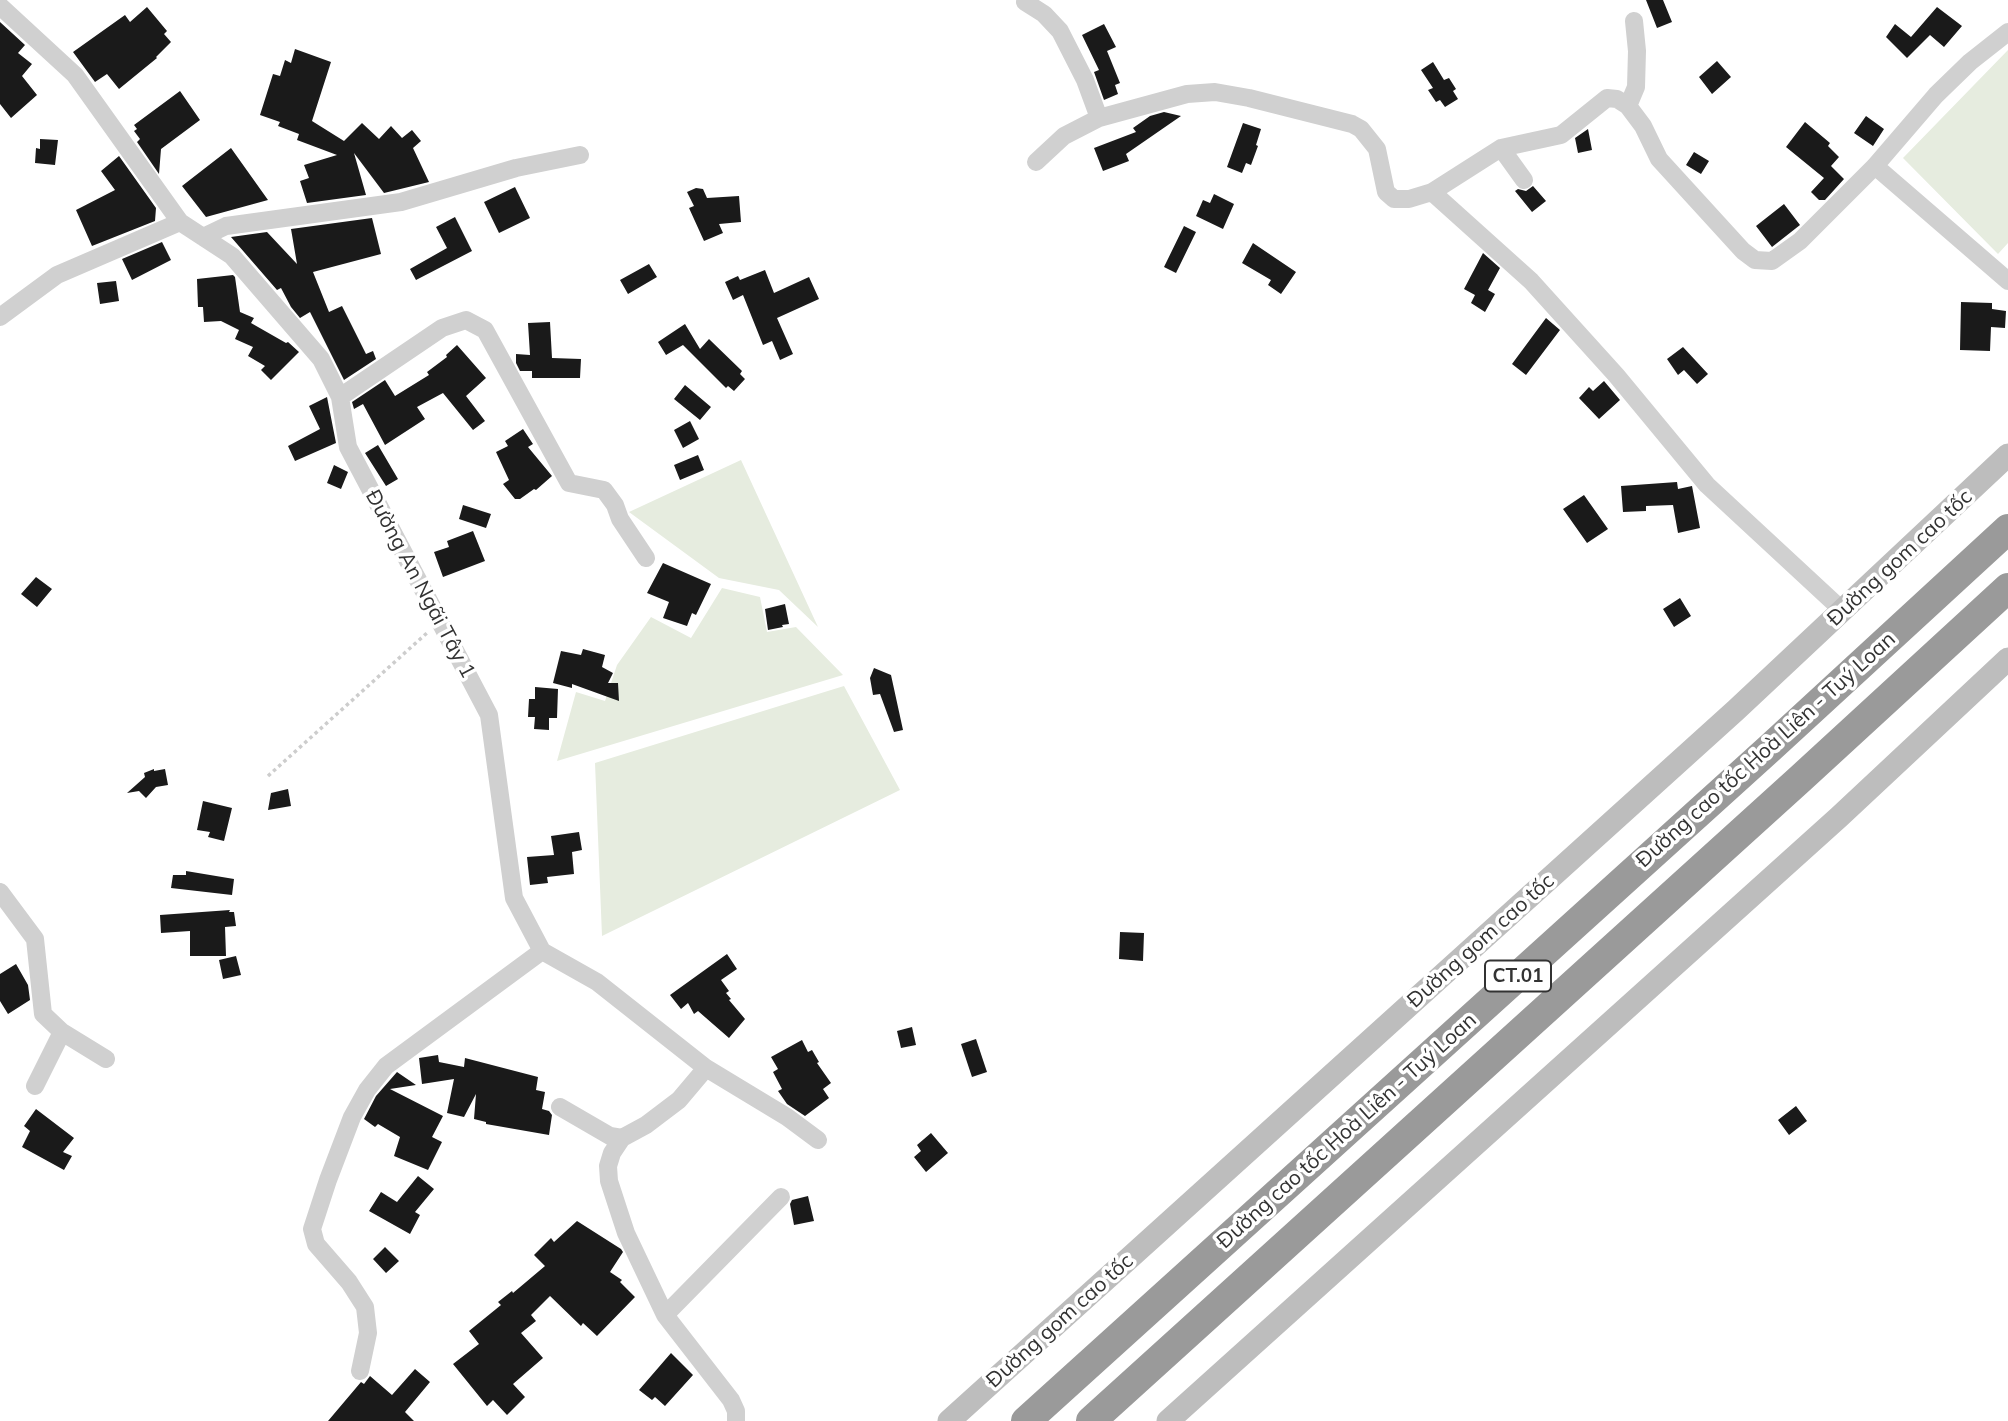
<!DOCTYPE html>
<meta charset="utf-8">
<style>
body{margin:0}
canvas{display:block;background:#fff}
</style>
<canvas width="2008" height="1421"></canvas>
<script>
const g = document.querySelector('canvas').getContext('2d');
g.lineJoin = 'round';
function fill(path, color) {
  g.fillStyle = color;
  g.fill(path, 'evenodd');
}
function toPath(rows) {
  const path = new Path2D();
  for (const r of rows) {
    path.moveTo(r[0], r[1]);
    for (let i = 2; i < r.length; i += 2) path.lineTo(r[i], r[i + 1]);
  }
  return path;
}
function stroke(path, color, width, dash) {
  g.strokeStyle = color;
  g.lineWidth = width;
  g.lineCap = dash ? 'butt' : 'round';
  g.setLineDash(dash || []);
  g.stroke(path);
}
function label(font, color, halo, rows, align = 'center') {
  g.font = font + ' Mulish,sans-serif';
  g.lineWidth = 7;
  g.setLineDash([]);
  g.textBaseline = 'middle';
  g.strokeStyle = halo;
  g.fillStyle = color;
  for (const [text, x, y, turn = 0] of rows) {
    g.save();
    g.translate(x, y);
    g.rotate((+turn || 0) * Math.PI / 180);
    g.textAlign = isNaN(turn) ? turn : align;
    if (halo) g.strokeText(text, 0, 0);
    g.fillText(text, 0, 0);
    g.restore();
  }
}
fill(toPath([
 [2008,50,2008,243,1998,254,1903,158],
 [741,460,818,627,779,590,719,578,629,512],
 [722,588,760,597,767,632,796,627,843,675,557,761,576,692,605,701,617,665,651,617,691,638],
 [844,686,900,790,602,936,595,763]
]), '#e6ecdf');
fill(toPath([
 [1646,0,1663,0,1672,22,1657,28],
 [147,7,167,31,164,34,171,42,156,57,157,58,119,89,107,74,95,82,73,52,125,15,130,22],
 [1937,7,1962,26,1944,47,1930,35,1907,58,1886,37,1895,24,1911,37],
 [0,22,25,45,18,53,32,64,22,76,37,95,11,118,0,104],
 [1104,24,1116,47,1107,51,1120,83,1115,85,1118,94,1104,100,1094,72,1099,70,1082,35],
 [295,49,331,62,312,121,344,141,362,123,379,139,391,126,402,138,412,130,421,141,413,148,429,182,384,193,354,153,366,195,307,203,300,181,309,178,304,165,337,155,297,140,299,134,278,126,280,122,260,115,273,74,280,76,285,60,291,63],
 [1717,61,1731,77,1712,94,1699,77],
 [1433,62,1444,80,1449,78,1456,89,1453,91,1458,99,1445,107,1440,100,1436,102,1428,90,1433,88,1421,70],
 [180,91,200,120,161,149,159,174,137,142,140,139,134,131,137,129,134,125],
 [1164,112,1181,116,1126,154,1129,161,1103,171,1094,148,1136,132,1133,128,1150,116],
 [1866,116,1884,129,1873,146,1854,133],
 [1805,122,1830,143,1828,146,1839,157,1831,166,1844,179,1825,200,1819,200,1811,192,1824,178,1786,147],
 [1243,123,1261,129,1256,145,1258,146,1251,165,1246,163,1242,173,1227,167],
 [1588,129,1592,150,1578,153,1575,138],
 [40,139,58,140,55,165,35,163,36,148,40,149],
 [231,148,268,200,206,217,182,186],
 [1694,152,1709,161,1701,174,1686,165],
 [119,156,156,208,155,221,92,246,76,210,115,190,101,171],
 [1533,186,1546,201,1532,212,1515,191,1518,189,1526,191],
 [515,187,530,218,499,233,484,202],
 [696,188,703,189,707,198,739,196,741,222,719,224,723,233,704,241,689,208,694,206,687,192],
 [1214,194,1234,204,1223,229,1196,216,1203,200,1210,203],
 [1784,204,1800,225,1772,247,1756,226],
 [455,217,472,251,416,280,410,269,447,248,436,227],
 [372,218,381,254,313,272,329,312,342,306,366,354,373,351,376,359,344,380,310,312,300,318,291,307,281,288,277,290,231,237,267,232,297,264,291,229],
 [1184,226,1196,232,1176,273,1164,267],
 [162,242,171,260,132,280,122,259],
 [1253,243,1296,272,1281,294,1268,285,1271,280,1242,263],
 [1483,253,1500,268,1488,290,1495,294,1485,312,1471,303,1475,295,1464,289],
 [649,264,657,277,628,294,620,280],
 [765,270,774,293,809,277,819,299,777,318,793,354,780,360,772,341,763,345,743,295,733,300,725,282,738,276,740,280],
 [233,275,235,277,240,312,254,318,251,323,286,343,288,342,299,352,271,380,261,370,265,366,248,356,253,347,235,339,239,330,221,321,204,322,203,307,198,307,197,279],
 [116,281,119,301,100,304,97,283],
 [1961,302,1992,303,1992,309,2006,311,2005,328,1991,327,1990,351,1960,350],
 [1546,318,1560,330,1526,375,1512,364],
 [550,322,552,358,581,359,580,378,532,378,532,371,520,371,516,363,516,354,530,355,528,323],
 [685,324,700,349,709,339,742,371,740,374,745,379,734,391,728,386,726,388,683,345,666,355,658,342],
 [457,345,486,378,466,396,485,421,473,430,443,393,417,407,425,419,385,445,363,404,354,409,352,402,385,380,395,396,429,375,427,372,447,357,446,355],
 [1683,347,1708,374,1697,384,1684,370,1678,375,1667,359],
 [1604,381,1620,400,1599,419,1579,398,1589,387,1593,391],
 [685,385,711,407,700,420,674,399],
 [327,397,336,443,295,461,288,446,320,429,309,406],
 [690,421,699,439,683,448,674,430],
 [523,429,533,444,528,447,552,476,536,490,534,489,520,499,515,499,503,484,509,480,496,452,508,446,505,441],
 [378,445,398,479,386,486,365,453],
 [698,455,704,470,680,480,674,465],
 [334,465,348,472,341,489,327,483],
 [1677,482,1678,489,1692,486,1700,528,1678,533,1673,505,1646,506,1646,511,1623,512,1621,486],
 [1584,495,1608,529,1587,543,1563,509],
 [463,505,491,514,486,528,459,519],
 [473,531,485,561,443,577,434,552,449,547,447,541],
 [663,563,711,584,696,615,692,613,687,626,663,618,669,602,647,593],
 [36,577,52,589,37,607,21,594],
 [1680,598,1691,616,1674,627,1663,609],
 [785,604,789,624,782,625,783,627,768,630,765,609],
 [583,649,605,655,602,667,613,673,608,683,618,683,619,701,572,684,572,688,553,683,561,651,581,655],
 [874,668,891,675,903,730,894,732,880,694,873,695,870,678],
 [535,687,558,689,557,718,549,718,549,730,534,729,535,717,528,717,529,699,535,699],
 [154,769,154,771,165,769,168,785,156,787,146,798,139,791,127,793,145,777,144,773],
 [288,789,291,806,268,810,271,793],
 [203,801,232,808,224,841,208,837,210,832,197,830],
 [579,832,582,850,572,852,574,874,547,877,548,883,530,885,527,857,554,855,551,836],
 [186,871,234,879,232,895,171,888,173,875,186,875],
 [230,910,229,912,234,912,236,926,225,927,226,956,190,956,190,931,161,933,160,915],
 [1120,932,1144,933,1143,961,1119,959],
 [727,954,737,969,721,980,729,991,726,993,731,999,729,1000,745,1019,729,1038,698,1011,694,1014,688,1003,681,1009,670,995],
 [236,956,241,975,223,979,219,960],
 [16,964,28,985,30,1000,8,1014,0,1001,0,974],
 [912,1027,916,1045,901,1048,897,1031],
 [976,1039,987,1072,972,1077,961,1044],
 [802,1040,808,1052,812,1050,819,1062,817,1063,831,1083,823,1089,829,1098,805,1116,787,1104,778,1091,782,1089,773,1072,778,1069,771,1057],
 [438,1055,439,1062,464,1067,465,1058,538,1077,536,1090,545,1092,542,1109,549,1111,552,1115,549,1135,486,1124,486,1122,474,1119,476,1094,464,1117,447,1113,454,1079,422,1084,419,1058],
 [397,1072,416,1085,390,1089,443,1116,432,1137,442,1142,428,1170,394,1156,400,1137,378,1124,375,1127,364,1119,376,1096],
 [1796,1106,1807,1121,1789,1135,1778,1120],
 [36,1109,74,1138,63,1152,72,1156,64,1170,22,1147,30,1131,24,1126],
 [931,1133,948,1153,926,1172,914,1157,921,1151,917,1145],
 [418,1176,434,1189,415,1212,420,1215,410,1234,369,1211,381,1192,397,1202],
 [808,1196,814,1221,794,1225,790,1204,792,1200],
 [577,1221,621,1249,623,1252,610,1272,622,1280,620,1282,635,1297,597,1336,583,1323,581,1326,550,1296,531,1315,536,1321,521,1333,543,1358,513,1384,525,1397,507,1415,493,1400,487,1406,453,1364,479,1344,469,1331,501,1305,498,1302,512,1291,513,1293,545,1266,534,1255,551,1238,554,1242],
 [385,1247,399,1261,386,1273,373,1259],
 [671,1353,693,1375,665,1406,655,1397,652,1400,639,1390],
 [415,1369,430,1382,405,1412,414,1421,328,1421,361,1382,364,1384,370,1376,392,1395]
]), '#1a1a1a');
stroke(toPath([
 [268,776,428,632]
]), '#cdcdcd', 3.5, [3.5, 3.5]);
stroke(toPath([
 [1025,2,1044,14,1060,31,1085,80,1099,118],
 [0,6,75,75,180,222,232,256,321,359,340,397,348,447,489,715,514,898,542,951,597,982,706,1068,787,1117,818,1140],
 [1628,106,1636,87,1637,51,1634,21],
 [1036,162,1064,136,1099,118,1187,94,1215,92,1249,98,1352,124,1361,129,1377,149,1386,192,1394,199,1409,199,1432,192,1501,148],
 [1875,166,2008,281],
 [1524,180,1501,148,1561,135,1607,98,1617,99,1628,106,1643,126,1659,159,1743,251,1755,260,1772,261,1800,241,1875,166,1936,95,1970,62,2008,32],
 [1432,192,1531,281,1616,375,1707,485,1843,611],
 [203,237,226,226,401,202,516,168,580,155],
 [0,317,57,275,180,222],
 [340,397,442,328,466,320,485,330,569,483,604,490,615,505,620,519,646,558],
 [0,892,35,939,43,1014,62,1032,106,1059],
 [35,1086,62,1032],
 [560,1107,610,1136,622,1138,612,1153,608,1166,609,1181,626,1233,665,1315,731,1400,736,1411,736,1421],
 [622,1138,646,1125,679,1100,706,1068],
 [665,1315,781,1197],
 [360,1371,368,1333,365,1307,349,1282,316,1244,312,1229,328,1180,352,1117,367,1090,386,1066,542,951]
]), '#d0d0d0', 18);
stroke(toPath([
 [949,1421,1736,710,2008,455],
 [1168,1421,1839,817,2008,659]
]), '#bdbdbd', 23);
stroke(toPath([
 [1026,1421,1770,748,2008,529],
 [1091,1421,1800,779,2008,588]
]), '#9a9a9a', 30);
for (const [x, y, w] of [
 [1518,976,66]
]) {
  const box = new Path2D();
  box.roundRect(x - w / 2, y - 15.5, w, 31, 5);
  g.fillStyle = '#fff';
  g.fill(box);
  stroke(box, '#333', 2);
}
label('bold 19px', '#333', null, [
 ["CT.01",1518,976]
]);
label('21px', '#333', '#fff', [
 ["Đường gom cao tốc",1900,558,-43],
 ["Đường An Ngãi Tây 1",420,584,62],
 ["Đường cao tốc Hoà Liên - Tuý Loan",1766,750,-42],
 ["Đường gom cao tốc",1481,941,-42],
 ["Đường cao tốc Hoà Liên - Tuý Loan",1347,1131,-42],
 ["Đường gom cao tốc",1060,1321,-42]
]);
</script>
